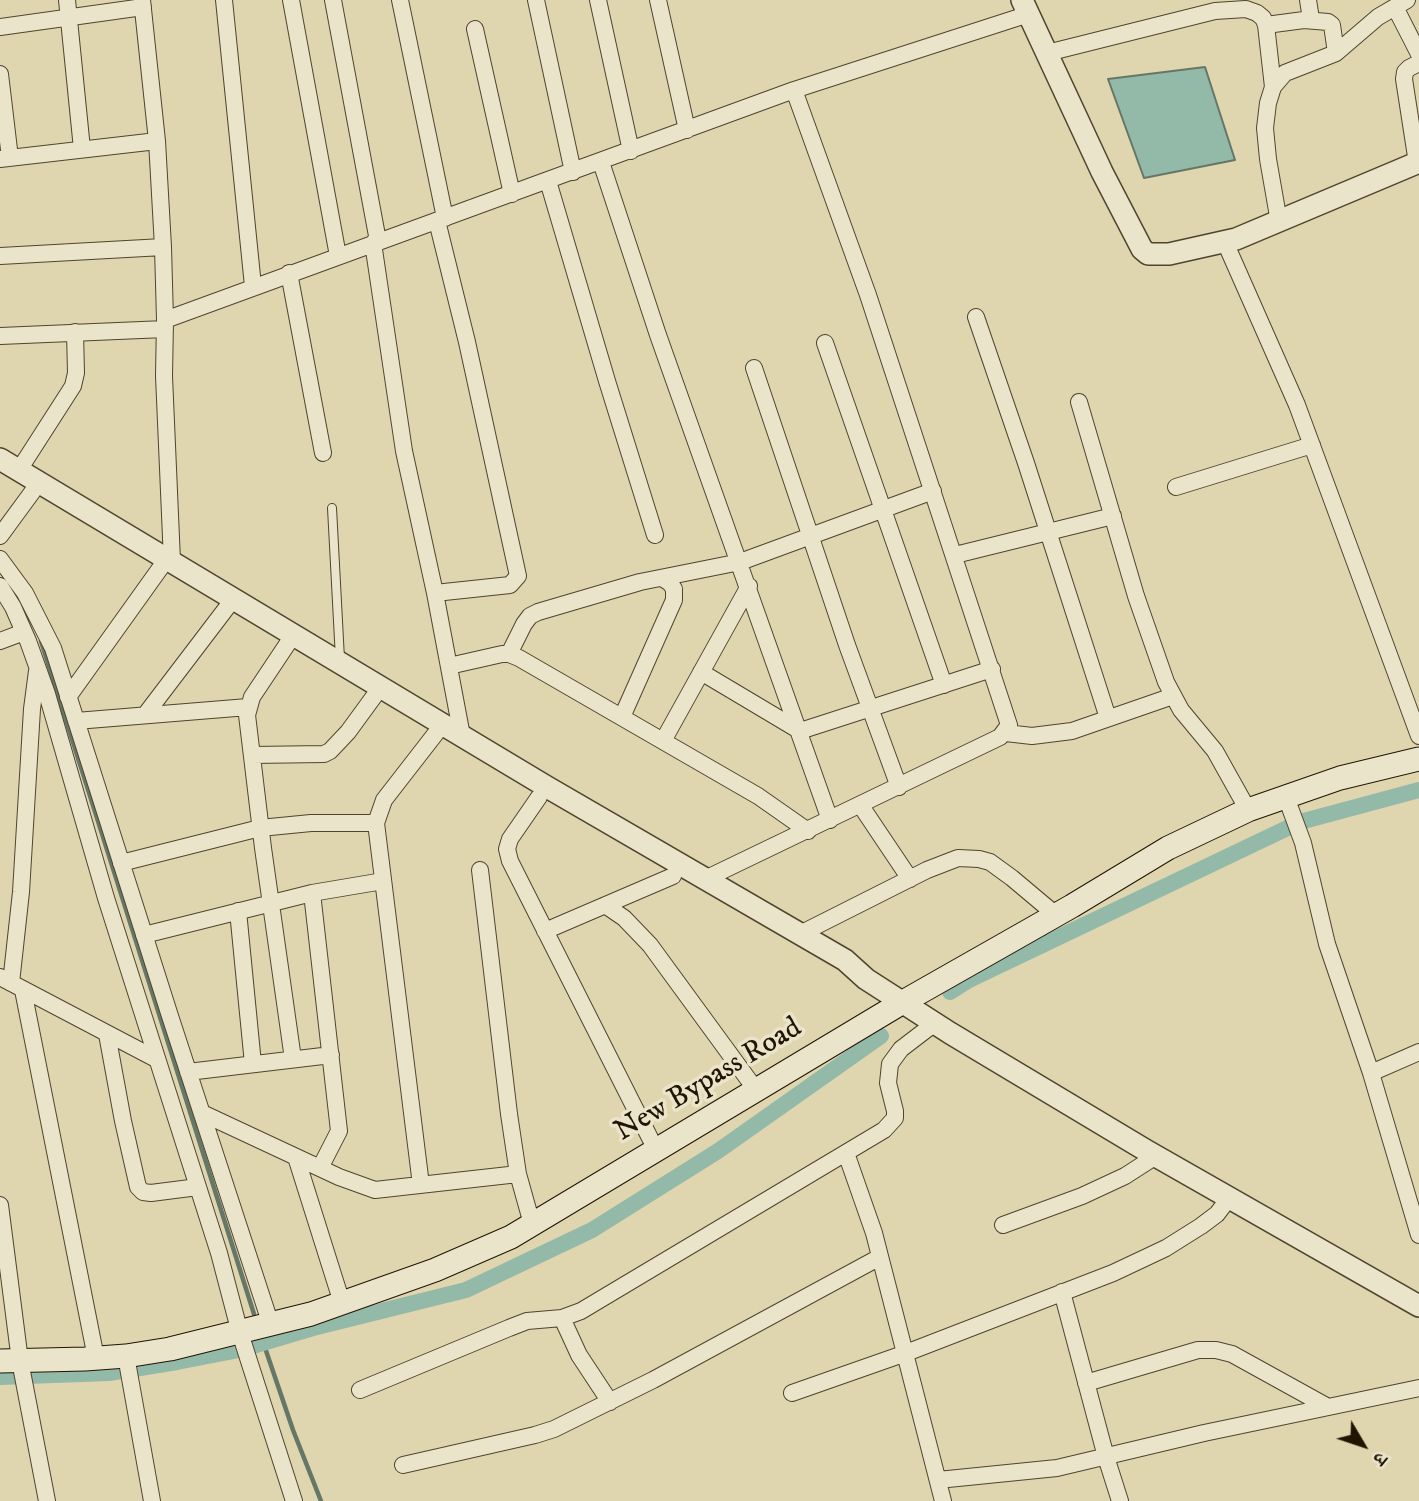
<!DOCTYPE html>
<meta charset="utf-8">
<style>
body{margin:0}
#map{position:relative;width:1419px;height:1501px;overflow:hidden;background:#dfd5ae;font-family:"IM FELL DW Pica","Noto Serif Devanagari",serif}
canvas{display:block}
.north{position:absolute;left:1328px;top:1410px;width:70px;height:70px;-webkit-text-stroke:5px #eae4ca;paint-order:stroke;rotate:129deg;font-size:19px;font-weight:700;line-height:28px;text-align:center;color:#211403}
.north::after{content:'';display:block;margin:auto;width:24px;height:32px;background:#211403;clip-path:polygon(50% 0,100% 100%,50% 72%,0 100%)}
</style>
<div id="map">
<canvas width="1419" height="1501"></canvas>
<div class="north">उ</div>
</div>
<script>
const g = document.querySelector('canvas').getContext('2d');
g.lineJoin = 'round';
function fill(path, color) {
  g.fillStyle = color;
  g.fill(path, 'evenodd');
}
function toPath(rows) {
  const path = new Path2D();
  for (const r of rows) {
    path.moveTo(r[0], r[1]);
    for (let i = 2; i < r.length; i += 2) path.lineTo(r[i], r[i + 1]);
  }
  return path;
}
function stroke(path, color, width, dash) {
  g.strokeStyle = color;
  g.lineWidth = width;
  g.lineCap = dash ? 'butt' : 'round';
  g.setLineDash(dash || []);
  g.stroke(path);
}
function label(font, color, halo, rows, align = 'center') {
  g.font = font + ' "IM FELL DW Pica",serif';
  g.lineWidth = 7;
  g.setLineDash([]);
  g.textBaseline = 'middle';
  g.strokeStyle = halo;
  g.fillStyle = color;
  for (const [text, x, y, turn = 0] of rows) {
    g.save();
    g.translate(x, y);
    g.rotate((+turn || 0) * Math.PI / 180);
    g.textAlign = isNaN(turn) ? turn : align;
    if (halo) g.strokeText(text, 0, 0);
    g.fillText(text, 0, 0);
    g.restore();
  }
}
const water = toPath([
 [1205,67,1235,160,1144,178,1108,79,1205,67]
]);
fill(water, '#93b9a9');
stroke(water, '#657767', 2);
stroke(toPath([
 [41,641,254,1314],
 [262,1339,293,1430,321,1501]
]), '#657767', 4.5);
stroke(toPath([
 [950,992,969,980,1300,822,1419,790],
 [0,1377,109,1373,177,1362,239,1350,313,1328,466,1290,592,1230,718,1151,881,1036]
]), '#93b9a9', 16);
const service = toPath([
 [332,508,340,659]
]);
const minor = toPath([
 [67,0,82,149],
 [142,0,157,141,163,247,165,320,164,376,172,561],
 [224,0,253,286],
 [291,0,338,256],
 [333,0,378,241],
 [400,0,445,218],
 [536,0,573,172],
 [598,0,631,151],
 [658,0,687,130],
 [1308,0,1311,19],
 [1395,7,1419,54],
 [1266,25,1304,20,1328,22,1332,25,1336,53],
 [0,27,143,7],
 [475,29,512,194],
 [1047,53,1215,11,1246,9,1257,13,1263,18,1266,25,1273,87],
 [0,74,10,158],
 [0,159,157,141],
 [601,162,658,335,830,820],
 [1417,163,1404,79,1405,72,1409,68,1419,63],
 [548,181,607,381,655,535],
 [1279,222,1268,159,1265,128,1268,103,1273,87,1285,73,1336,53,1378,17,1407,0],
 [1225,242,1297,405,1419,736],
 [373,243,404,451,435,593,462,736],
 [0,256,163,247],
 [289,273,323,453],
 [976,317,1026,463,1108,718],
 [165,320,794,90,1029,14],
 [0,336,165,329],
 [825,343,944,685],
 [754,368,847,645,899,787],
 [1079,402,1136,596,1166,682,1181,710,1215,751,1248,810],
 [19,470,73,386,76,373,75,332],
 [1176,487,1312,445],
 [0,536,33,491],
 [955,555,1113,516],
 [0,559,25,593,53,648,170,1016,271,1325],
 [0,586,13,607,28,641,47,694,106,898,219,1253,240,1333,294,1501],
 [435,593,510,585,518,576,467,342,437,221],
 [0,641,24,632],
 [288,643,252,697,247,715,263,848,293,1059],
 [509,654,524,624,530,616,538,612,640,582,740,562,933,491],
 [449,666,502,654,509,654,519,658,758,796,808,831],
 [701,672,800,731,992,669],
 [68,697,161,567],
 [145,715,228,606],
 [622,717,674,600,674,589,670,583,662,578],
 [76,721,248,707],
 [1006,733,1032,736,1072,731,1173,696],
 [663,741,749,586],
 [252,755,324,754,330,751,348,732,375,695],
 [539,797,510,839,507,849,510,861,656,1150],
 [1286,797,1303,843,1327,944,1371,1073,1419,1235],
 [861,806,910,879],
 [121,863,260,828,311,823,376,823],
 [480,870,509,1114,518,1174,532,1224],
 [705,879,1000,737,1009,725,868,295,794,90],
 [312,893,339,1131,320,1168],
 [605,905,624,918,650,945,756,1090],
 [238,911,253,1064],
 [545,931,673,876],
 [800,934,927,870,958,858,979,859,990,862,1012,878,1056,915],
 [144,935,312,893,383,881],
 [0,977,156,1059],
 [11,983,21,892,32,709,37,671],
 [23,990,96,1358],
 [107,1034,123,1121,138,1187,143,1192,151,1193,198,1187],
 [188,1072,331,1055],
 [1371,1073,1419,1052],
 [202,1113,339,1177,375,1190,518,1174],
 [846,1153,874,1233,943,1501],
 [296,1157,342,1303],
 [421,1185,376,823,384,800,436,733],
 [0,1205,20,1361,47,1501],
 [1003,1225,1082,1196,1125,1176,1156,1156],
 [1062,1292,1106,1457,1120,1501],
 [562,1318,579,1355,610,1402],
 [126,1356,152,1501],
 [1086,1383,1198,1350,1216,1350,1232,1354,1328,1407],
 [360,1390,509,1328,527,1321,562,1318,581,1311,884,1130,895,1118,895,1111,888,1083,890,1064,901,1049,935,1023],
 [792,1393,906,1353,1113,1273,1166,1248,1201,1226,1217,1214,1229,1198],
 [403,1465,535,1435,554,1429,653,1380,880,1257],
 [938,1480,1057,1468,1204,1433,1419,1388]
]);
const tertiary = toPath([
 [1022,0,1102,172,1142,249,1148,254,1169,254,1236,239,1419,162],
 [0,459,547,787,845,960,866,979,950,1033,1147,1151,1419,1306]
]);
const secondary = toPath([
 [0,1361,85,1359,126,1356,170,1349,311,1314,435,1270,511,1237,903,1002,1072,906,1168,848,1248,810,1340,778,1419,759]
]);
stroke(service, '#50442e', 10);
stroke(minor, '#50442e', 18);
stroke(tertiary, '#50442e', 24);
stroke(secondary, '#211403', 25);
stroke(service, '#eae4ca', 8);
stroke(minor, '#eae4ca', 16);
stroke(tertiary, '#eae4ca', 21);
stroke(secondary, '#eae4ca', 23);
label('30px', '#211403', '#eae4ca', [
 ["New Bypass Road",709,1081,-31]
]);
</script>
